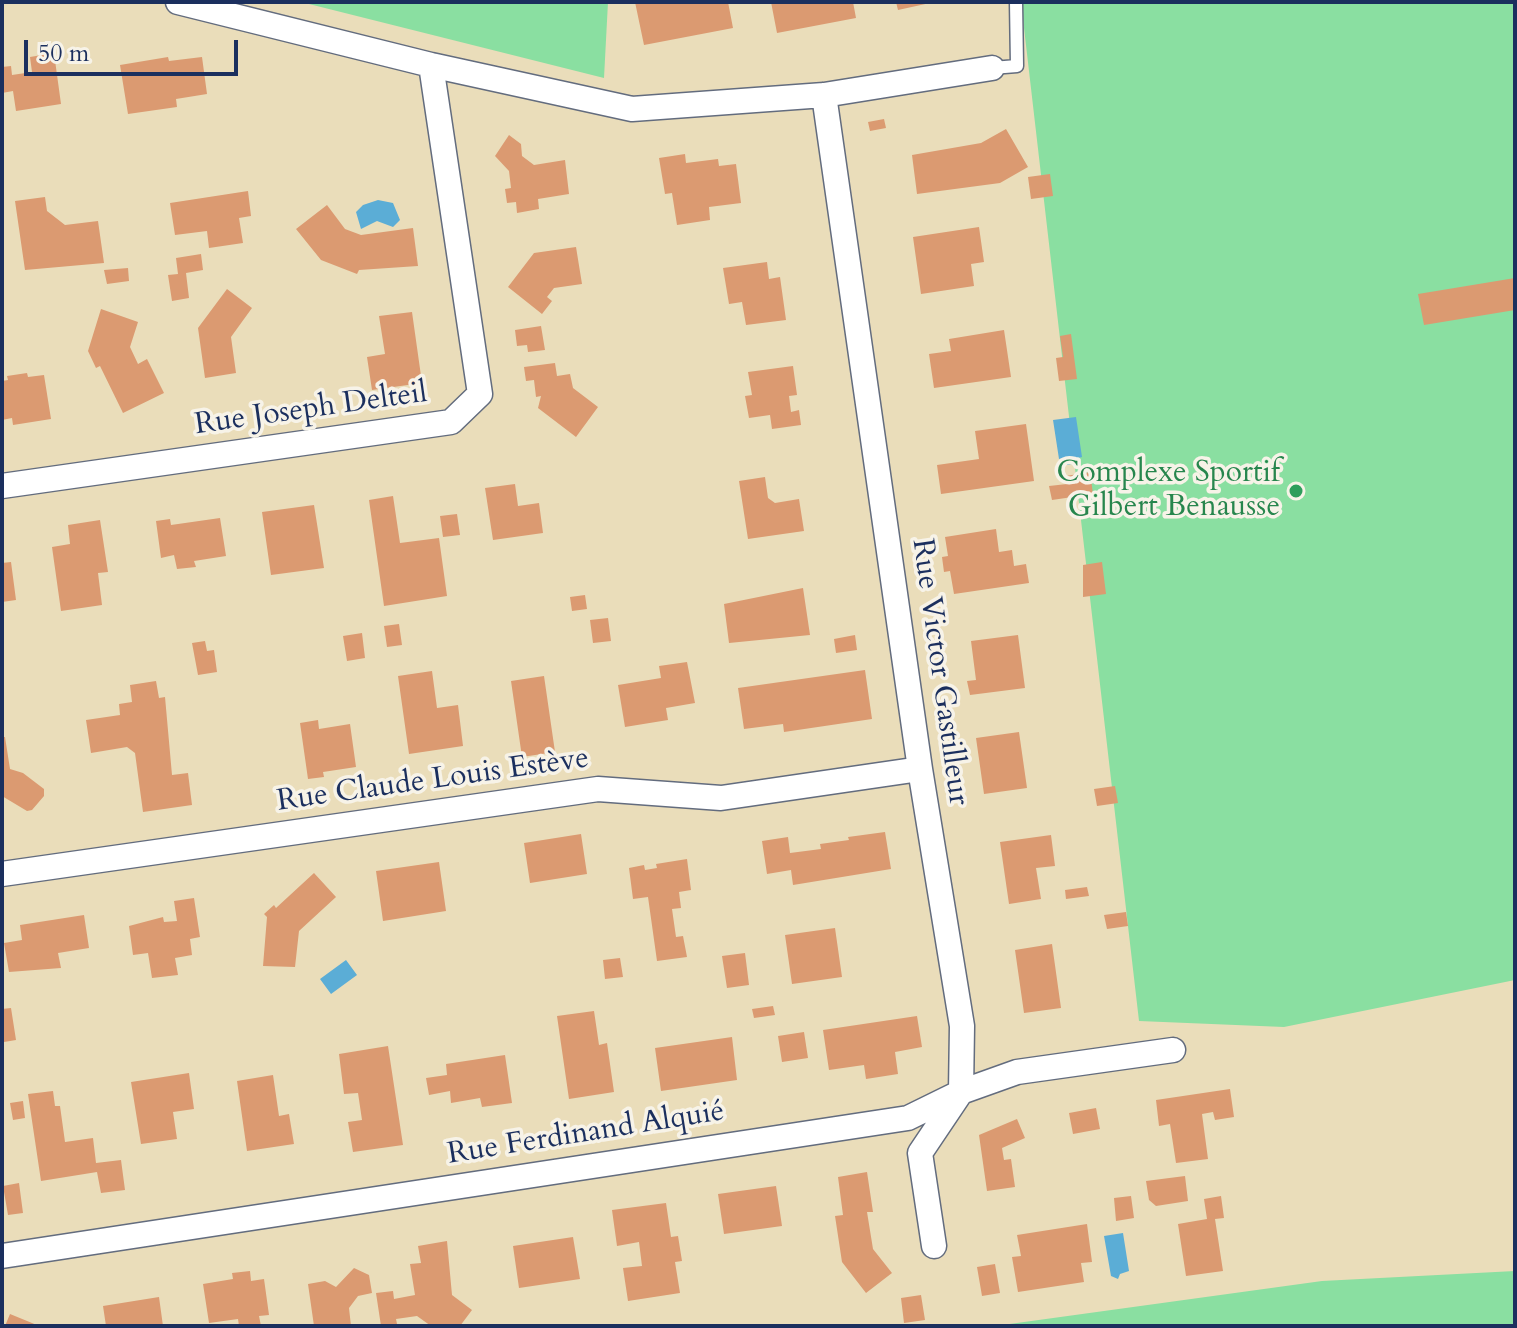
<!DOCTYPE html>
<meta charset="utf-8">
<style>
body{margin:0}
#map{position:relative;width:1517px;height:1328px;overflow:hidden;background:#eaddba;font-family:Cardo,serif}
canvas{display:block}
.frame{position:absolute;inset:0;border:4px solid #1b2f5e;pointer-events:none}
.scale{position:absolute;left:24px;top:40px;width:214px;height:36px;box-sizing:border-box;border:4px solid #1b2f5e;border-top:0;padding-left:10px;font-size:24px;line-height:28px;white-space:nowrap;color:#1b2f5e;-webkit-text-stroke:6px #f7f3e8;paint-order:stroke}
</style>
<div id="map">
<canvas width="1517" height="1328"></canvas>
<div class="frame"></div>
<div class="scale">50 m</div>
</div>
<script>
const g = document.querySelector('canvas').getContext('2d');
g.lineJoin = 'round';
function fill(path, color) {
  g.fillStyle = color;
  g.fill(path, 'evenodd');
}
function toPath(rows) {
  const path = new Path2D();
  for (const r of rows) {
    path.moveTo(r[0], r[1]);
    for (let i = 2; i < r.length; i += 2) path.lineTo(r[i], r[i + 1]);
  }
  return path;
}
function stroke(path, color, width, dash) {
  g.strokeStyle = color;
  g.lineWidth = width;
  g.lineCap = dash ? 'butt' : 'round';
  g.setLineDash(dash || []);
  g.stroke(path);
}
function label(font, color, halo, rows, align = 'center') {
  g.font = font + ' Cardo,serif';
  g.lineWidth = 7;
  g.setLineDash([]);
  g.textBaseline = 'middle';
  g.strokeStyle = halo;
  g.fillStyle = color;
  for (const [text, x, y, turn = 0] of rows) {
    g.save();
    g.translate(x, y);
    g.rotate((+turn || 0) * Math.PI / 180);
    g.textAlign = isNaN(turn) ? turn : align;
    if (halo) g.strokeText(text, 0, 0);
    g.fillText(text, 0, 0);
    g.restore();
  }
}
fill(toPath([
 [301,2,608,2,604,78],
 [1021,2,1515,2,1515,980,1284,1027,1139,1021],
 [1515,1271,1515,1326,995,1326,1322,1281]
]), '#8adfa1');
fill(toPath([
 [378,200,393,203,400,220,393,227,377,221,361,229,356,212,363,205],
 [1076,417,1082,457,1078,458,1079,463,1065,465,1064,458,1059,459,1053,420],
 [346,960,357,975,331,994,320,979],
 [1123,1233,1129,1271,1120,1274,1118,1279,1111,1276,1104,1236]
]), '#5badd6');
fill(toPath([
 [635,2,728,2,733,28,644,45],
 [771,2,853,2,856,18,777,33],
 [896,2,929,2,930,3,898,10],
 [54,53,61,104,16,111,13,91,2,93,2,67,11,66,12,75,32,72,30,57],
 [168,57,169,61,202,57,207,94,176,99,177,107,128,114,120,65],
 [884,119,886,128,870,131,868,122],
 [1006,129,1028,167,1000,183,917,194,912,155,981,143],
 [509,135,521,144,522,156,534,165,565,160,569,194,538,199,539,209,517,213,516,202,507,203,505,189,511,188,509,171,495,156],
 [685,154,686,163,718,159,719,166,736,164,741,203,709,207,710,220,677,225,672,193,665,194,659,158],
 [1050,174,1053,196,1031,199,1028,177],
 [248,191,251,216,239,218,243,243,209,248,207,231,175,235,170,203],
 [45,197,47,211,65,225,98,221,104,263,25,270,15,201],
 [327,205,345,229,361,235,413,228,418,266,359,270,357,274,321,260,296,229],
 [979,227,984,262,971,264,974,286,921,294,913,237],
 [576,247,582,284,554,288,547,297,552,301,542,314,508,287,534,253],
 [201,254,203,270,186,273,189,298,172,301,168,275,178,274,176,258],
 [767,262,769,279,780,277,786,320,746,325,742,302,729,304,723,268],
 [128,268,129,281,107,284,104,270],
 [1515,278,1515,310,1424,325,1418,294],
 [227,289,252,308,231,337,236,373,205,378,198,328],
 [101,309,138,322,130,347,138,364,147,359,164,393,123,413,100,366,96,368,88,351],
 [412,312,422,383,372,390,367,357,385,354,379,316],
 [541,326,545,350,528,352,527,345,517,346,515,330],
 [1004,330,1011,377,934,388,929,354,951,351,949,339],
 [1071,334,1077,379,1059,381,1056,358,1063,357,1060,336],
 [555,363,557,376,570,374,573,388,598,407,576,437,538,408,541,396,536,397,534,380,526,381,524,367],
 [793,366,797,395,789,396,791,412,799,410,801,425,772,429,770,415,749,418,745,396,752,395,748,372],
 [27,373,28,377,44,375,51,419,13,425,12,418,2,420,2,381,8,380,7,376],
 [1026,424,1034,481,941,494,937,465,979,459,975,431],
 [1090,472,1093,494,1052,500,1049,486,1067,484,1066,476],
 [765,477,768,498,775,503,799,499,804,531,748,539,739,481],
 [515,484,518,506,539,503,543,533,493,540,485,488],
 [393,496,400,543,439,538,447,596,384,606,369,500],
 [314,505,324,568,271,575,262,512],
 [457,514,460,535,443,537,440,516],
 [220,518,226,556,194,561,196,567,177,569,174,555,161,558,156,521,170,519,171,525],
 [100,520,108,572,98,573,102,605,61,611,52,547,70,544,68,525],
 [996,529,999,552,1012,550,1014,566,1026,564,1029,583,954,594,950,571,944,572,942,557,948,556,945,537],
 [11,562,16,600,2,602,2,563],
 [1102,562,1106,594,1083,597,1083,565],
 [803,588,810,635,729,643,724,604],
 [585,595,587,609,572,611,570,597],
 [608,618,611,641,593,643,590,620],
 [399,624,402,645,387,647,384,626],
 [362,633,365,658,347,661,343,636],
 [855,635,857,650,836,653,834,639],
 [1018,635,1025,688,970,695,967,681,976,680,971,641],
 [205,641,207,651,214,650,217,672,198,675,192,643],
 [687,662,695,703,666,708,668,720,625,727,618,685,661,678,659,666],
 [865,670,872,719,784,732,783,724,744,729,738,688],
 [432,671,437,708,458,705,463,746,409,754,398,676],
 [544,676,555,752,522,757,511,681],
 [156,681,159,698,165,697,172,775,188,773,192,805,143,812,135,753,127,747,91,753,86,720,120,715,119,704,132,702,130,685],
 [318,720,319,729,350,724,356,767,323,772,324,777,308,779,300,723],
 [1019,732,1027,788,984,794,976,738],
 [2,737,5,737,10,769,23,773,44,789,44,796,32,810,27,811,2,796],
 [1115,786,1118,803,1097,806,1094,789],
 [885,832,891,869,793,885,791,870,767,874,762,841,788,837,790,853,821,849,820,844,849,840,848,837],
 [581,834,587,874,530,883,524,843],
 [1051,835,1055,866,1036,868,1041,899,1009,904,1000,842],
 [687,859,691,890,679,892,681,908,672,909,676,937,683,936,687,957,657,961,648,897,633,899,629,868,644,865,645,870,657,868,656,864],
 [439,862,446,911,383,921,376,871],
 [314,873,336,897,299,931,295,967,263,966,267,917,264,914,274,905,276,908],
 [1087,887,1089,896,1066,899,1065,890],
 [194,898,200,937,190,939,192,955,175,958,178,975,152,978,148,953,133,955,129,926,163,917,164,922,177,921,174,901],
 [1126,912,1128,926,1107,929,1104,915],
 [84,915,89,948,58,953,61,968,9,972,4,943,22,940,20,925],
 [835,928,842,977,792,984,785,935],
 [1052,944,1061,1008,1024,1013,1015,950],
 [745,953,749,985,727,988,722,956],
 [620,958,623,977,605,979,603,960],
 [773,1006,775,1015,754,1018,752,1009],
 [11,1008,16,1040,4,1042,2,1009],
 [594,1011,599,1045,607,1043,614,1092,569,1099,557,1016],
 [917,1016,922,1047,895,1052,898,1074,866,1079,864,1065,829,1070,823,1030],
 [804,1032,808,1058,782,1062,778,1036],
 [732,1037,737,1080,661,1091,655,1048],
 [388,1046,403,1145,353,1152,348,1122,362,1120,358,1093,344,1094,339,1054],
 [505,1055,512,1103,482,1107,480,1098,451,1103,450,1091,429,1095,426,1078,447,1075,446,1064],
 [189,1073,194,1109,173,1112,177,1139,141,1144,131,1082],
 [273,1075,279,1116,289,1114,294,1144,247,1151,237,1081],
 [1230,1089,1234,1117,1215,1120,1213,1112,1202,1114,1208,1159,1176,1163,1170,1124,1159,1126,1156,1100],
 [53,1091,55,1106,60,1106,65,1142,93,1138,96,1163,121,1160,125,1190,101,1193,97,1172,41,1181,28,1094],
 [23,1101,25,1118,13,1120,10,1103],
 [1096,1108,1100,1129,1073,1134,1069,1113],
 [1017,1119,1025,1138,1002,1148,1004,1160,1011,1159,1015,1187,987,1191,979,1135],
 [867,1172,873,1212,867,1212,873,1249,892,1273,866,1293,842,1262,835,1216,843,1215,838,1177],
 [1185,1176,1188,1201,1156,1206,1149,1200,1146,1181],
 [19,1183,23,1213,8,1215,3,1186],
 [776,1186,782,1226,724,1234,718,1194],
 [1131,1196,1134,1218,1116,1221,1114,1198],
 [1221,1196,1224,1218,1215,1219,1223,1271,1186,1276,1178,1224,1207,1219,1204,1199],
 [666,1203,671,1237,678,1236,682,1261,675,1262,680,1293,628,1301,623,1268,642,1266,639,1242,617,1246,612,1210],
 [1087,1224,1092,1262,1081,1263,1084,1282,1018,1292,1012,1257,1021,1256,1017,1235],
 [573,1237,580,1279,519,1288,513,1246],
 [447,1241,452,1295,472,1310,460,1326,431,1326,417,1316,396,1319,397,1324,381,1326,376,1293,393,1291,394,1299,415,1295,410,1264,421,1263,418,1246],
 [995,1264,1000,1293,982,1296,977,1267],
 [354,1268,369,1275,372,1293,358,1296,349,1308,351,1326,314,1326,308,1284,325,1281,336,1287],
 [250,1271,251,1281,264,1279,269,1315,259,1316,261,1326,239,1326,238,1319,209,1323,203,1284,233,1279,232,1273],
 [921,1295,925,1320,904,1323,901,1298],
 [159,1297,163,1326,106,1326,103,1306],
 [10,1314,32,1323,39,1326,5,1326]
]), '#db9a71');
const lane = toPath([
 [992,68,1017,66,1016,2]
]);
const street = toPath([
 [178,2,431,65,632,109,824,95,992,68],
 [824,95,920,769,962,1026,961,1092,920,1153,934,1246],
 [2,486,451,422,480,394,431,65],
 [2,874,598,789,721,798,920,769],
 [2,1256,908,1118,961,1092,1017,1072,1173,1050]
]);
stroke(lane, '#636c7e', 15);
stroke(street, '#636c7e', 27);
stroke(lane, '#fff', 12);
stroke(street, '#fff', 24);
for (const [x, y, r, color] of [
 [1296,491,8,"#2e9e5b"]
]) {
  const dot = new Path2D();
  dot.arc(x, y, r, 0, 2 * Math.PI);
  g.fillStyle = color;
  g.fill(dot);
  stroke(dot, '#f7f3e8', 3);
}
label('30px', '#1b2f5e', '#f7f3e8', [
 ["Rue Joseph Delteil",311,410,-8],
 ["Rue Victor Gastilleur",939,672,82],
 ["Rue Claude Louis Estève",433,781,-8],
 ["Rue Ferdinand Alquié",586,1134,-9]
]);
label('30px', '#27864d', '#f7f3e8', [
 ["Complexe Sportif",1280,474],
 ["Gilbert Benausse",1280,508]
], 'right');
</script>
